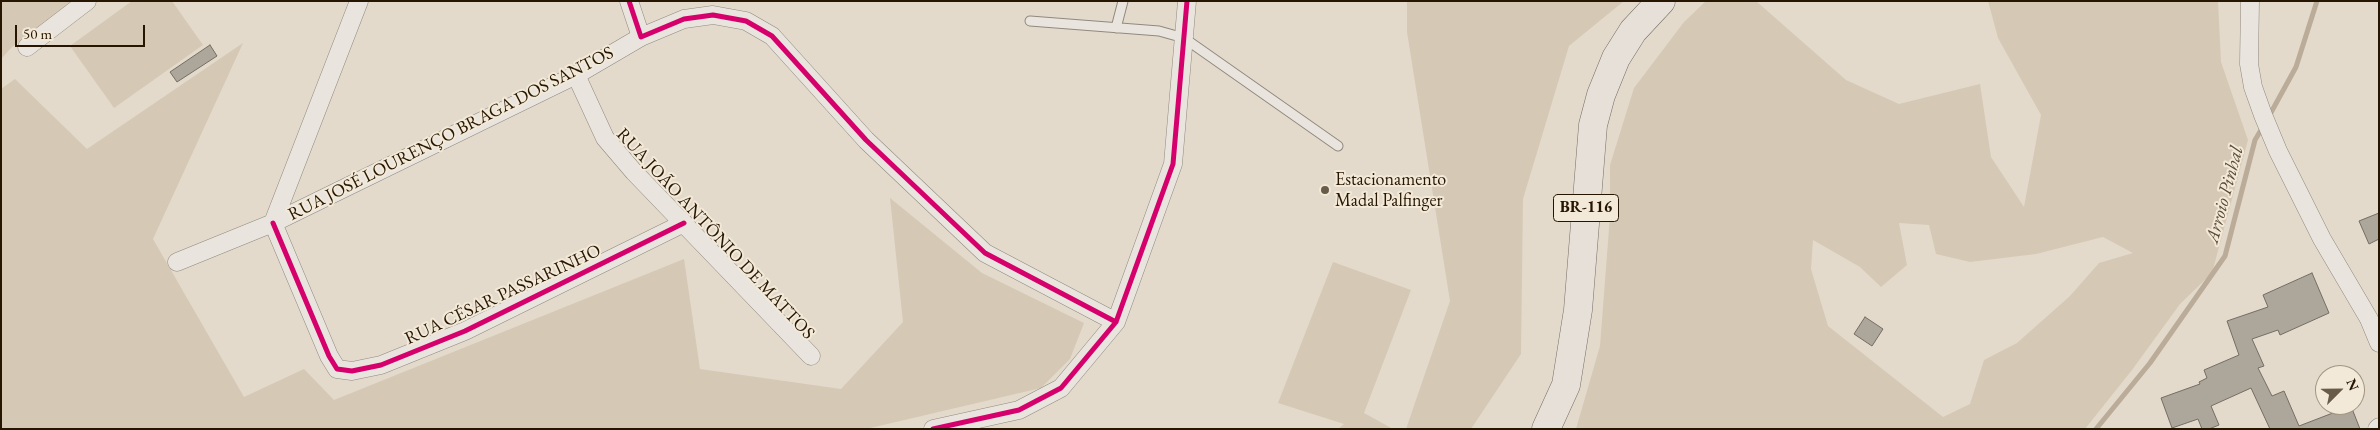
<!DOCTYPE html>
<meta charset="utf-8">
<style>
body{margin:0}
#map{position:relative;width:2380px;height:430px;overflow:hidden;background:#e3dacc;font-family:"EB Garamond",serif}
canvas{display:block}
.frame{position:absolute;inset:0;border:2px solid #261601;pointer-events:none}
.north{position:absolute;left:2315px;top:365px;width:50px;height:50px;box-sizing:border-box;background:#f3e9d8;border:1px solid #a19582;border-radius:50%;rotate:67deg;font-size:14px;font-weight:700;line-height:20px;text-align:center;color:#261601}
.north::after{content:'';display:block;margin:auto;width:18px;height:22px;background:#685b48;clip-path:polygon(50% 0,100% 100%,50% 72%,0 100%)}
.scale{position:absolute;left:15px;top:25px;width:130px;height:22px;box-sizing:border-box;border:2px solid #261601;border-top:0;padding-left:6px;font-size:15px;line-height:18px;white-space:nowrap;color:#261601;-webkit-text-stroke:4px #f3e9d8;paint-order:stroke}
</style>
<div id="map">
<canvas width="2380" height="430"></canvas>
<div class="frame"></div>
<div class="north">N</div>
<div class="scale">50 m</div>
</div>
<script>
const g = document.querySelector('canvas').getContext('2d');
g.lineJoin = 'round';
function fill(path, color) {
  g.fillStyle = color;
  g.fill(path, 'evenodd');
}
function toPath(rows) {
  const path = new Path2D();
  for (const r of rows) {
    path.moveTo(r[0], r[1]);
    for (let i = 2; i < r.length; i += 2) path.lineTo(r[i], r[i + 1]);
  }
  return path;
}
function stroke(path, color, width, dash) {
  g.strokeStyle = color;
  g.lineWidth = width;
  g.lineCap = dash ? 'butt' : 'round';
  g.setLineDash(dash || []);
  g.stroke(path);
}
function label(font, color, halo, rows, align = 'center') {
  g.font = font + ' "EB Garamond",serif';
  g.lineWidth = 4;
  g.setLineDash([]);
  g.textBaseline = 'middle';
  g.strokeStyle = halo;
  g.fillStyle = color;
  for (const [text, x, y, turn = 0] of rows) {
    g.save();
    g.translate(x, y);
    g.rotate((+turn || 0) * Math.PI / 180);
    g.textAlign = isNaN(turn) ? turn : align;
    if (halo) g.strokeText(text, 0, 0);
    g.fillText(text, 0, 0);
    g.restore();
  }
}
fill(toPath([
 [1,1,71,1,12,47,1,59],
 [132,1,172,1,203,45,114,108,70,46],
 [1407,1,1624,1,1569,46,1523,199,1521,354,1471,429,1406,429,1450,301,1407,32],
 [1706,1,1756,1,1846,80,1899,104,1980,84,1991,157,2024,207,2041,115,1998,38,1988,1,2218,1,2221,62,2248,140,2212,273,2180,304,2132,370,2085,429,1576,429,1600,346,1610,216,1610,165,1634,88,1684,22],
 [1899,223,1929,225,1936,254,1970,262,2036,254,2103,237,2133,253,2099,263,2070,296,2017,343,1984,360,1970,404,1943,417,1828,326,1811,269,1813,240,1860,267,1881,287,1907,265],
 [243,43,153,239,244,397,304,369,334,400,684,259,700,369,841,389,903,322,890,198,982,273,1084,323,1070,359,1041,388,866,429,1,429,1,89,15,79,87,149],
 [1333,262,1411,290,1364,413,1393,429,1338,429,1344,424,1278,403]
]), '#d5c9b5');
stroke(toPath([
 [2268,118,2296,67,2317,1],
 [2096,429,2150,363,2225,256,2255,140,2264,125]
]), '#baac98', 5);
const building = toPath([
 [210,45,217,56,177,82,170,72,210,45],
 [2379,213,2379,239,2369,244,2359,221,2379,213],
 [2312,273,2329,313,2280,335,2278,330,2252,339,2264,366,2258,368,2272,396,2284,391,2299,426,2351,406,2360,429,2270,429,2251,388,2211,406,2219,425,2209,429,2202,429,2198,419,2172,428,2161,398,2200,384,2199,382,2207,378,2204,370,2239,355,2227,321,2268,307,2263,295,2312,273],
 [1865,317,1883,329,1872,346,1854,334,1865,317]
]);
fill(building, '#ada69b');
stroke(building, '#746d63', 1);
const lane = toPath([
 [1030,21,1159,31,1184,38,1338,146],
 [1116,28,1123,1]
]);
const street = toPath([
 [629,1,641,37,684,19,713,15,746,21,772,36,866,140,985,253,1116,322],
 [2250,1,2249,64,2253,87,2263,115,2278,151,2322,239,2369,319,2379,343],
 [27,47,87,1],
 [576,75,605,138,634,172,811,356],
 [273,223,329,356,337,369,352,371,381,365,465,331,684,223],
 [273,223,359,1],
 [177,262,273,223,576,75,641,37],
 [933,429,1019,410,1061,388,1116,322,1173,164,1187,1],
 [2377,429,2379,427]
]);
const primary = toPath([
 [1546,429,1566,385,1578,310,1593,125,1601,95,1616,58,1633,31,1661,1]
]);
stroke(lane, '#90897e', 11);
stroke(street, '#90897e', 19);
stroke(primary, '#746d63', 29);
stroke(lane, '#e9e5de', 9);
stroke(street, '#e9e5de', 18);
stroke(primary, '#e6e0d8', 28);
stroke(toPath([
 [629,1,641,37,684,19,713,15,746,21,772,36,866,140,985,253,1116,322],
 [273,223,329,356,337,369,352,371,381,365,465,331,684,223],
 [933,429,1019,410,1061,388,1116,322,1173,164,1187,1]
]), '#d6006c', 5);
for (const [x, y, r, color] of [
 [1325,190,5,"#685b48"]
]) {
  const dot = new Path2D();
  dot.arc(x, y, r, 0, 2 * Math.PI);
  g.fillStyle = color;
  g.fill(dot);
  stroke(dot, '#f3e9d8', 2);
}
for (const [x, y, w] of [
 [1586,208,65]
]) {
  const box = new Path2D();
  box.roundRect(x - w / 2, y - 13.5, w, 27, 4);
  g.fillStyle = '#f3e9d8';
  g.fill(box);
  stroke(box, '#261601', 1);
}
label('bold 16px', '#261601', null, [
 ["BR-116",1586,208]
]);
label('18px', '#261601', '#f3e9d8', [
 ["RUA JOSÉ LOURENÇO BRAGA DOS SANTOS",451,134,-27],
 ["RUA JOÃO ANTÔNIO DE MATTOS",715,234,47],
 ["RUA CÉSAR PASSARINHO",503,295,-25]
]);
label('18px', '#261601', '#f3e9d8', [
 ["Estacionamento",1335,180],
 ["Madal Palfinger",1335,201]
], 'left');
label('italic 19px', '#5a4a34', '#f3e9d8', [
 ["Arroio Pinhal",2225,195,-75]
]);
</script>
